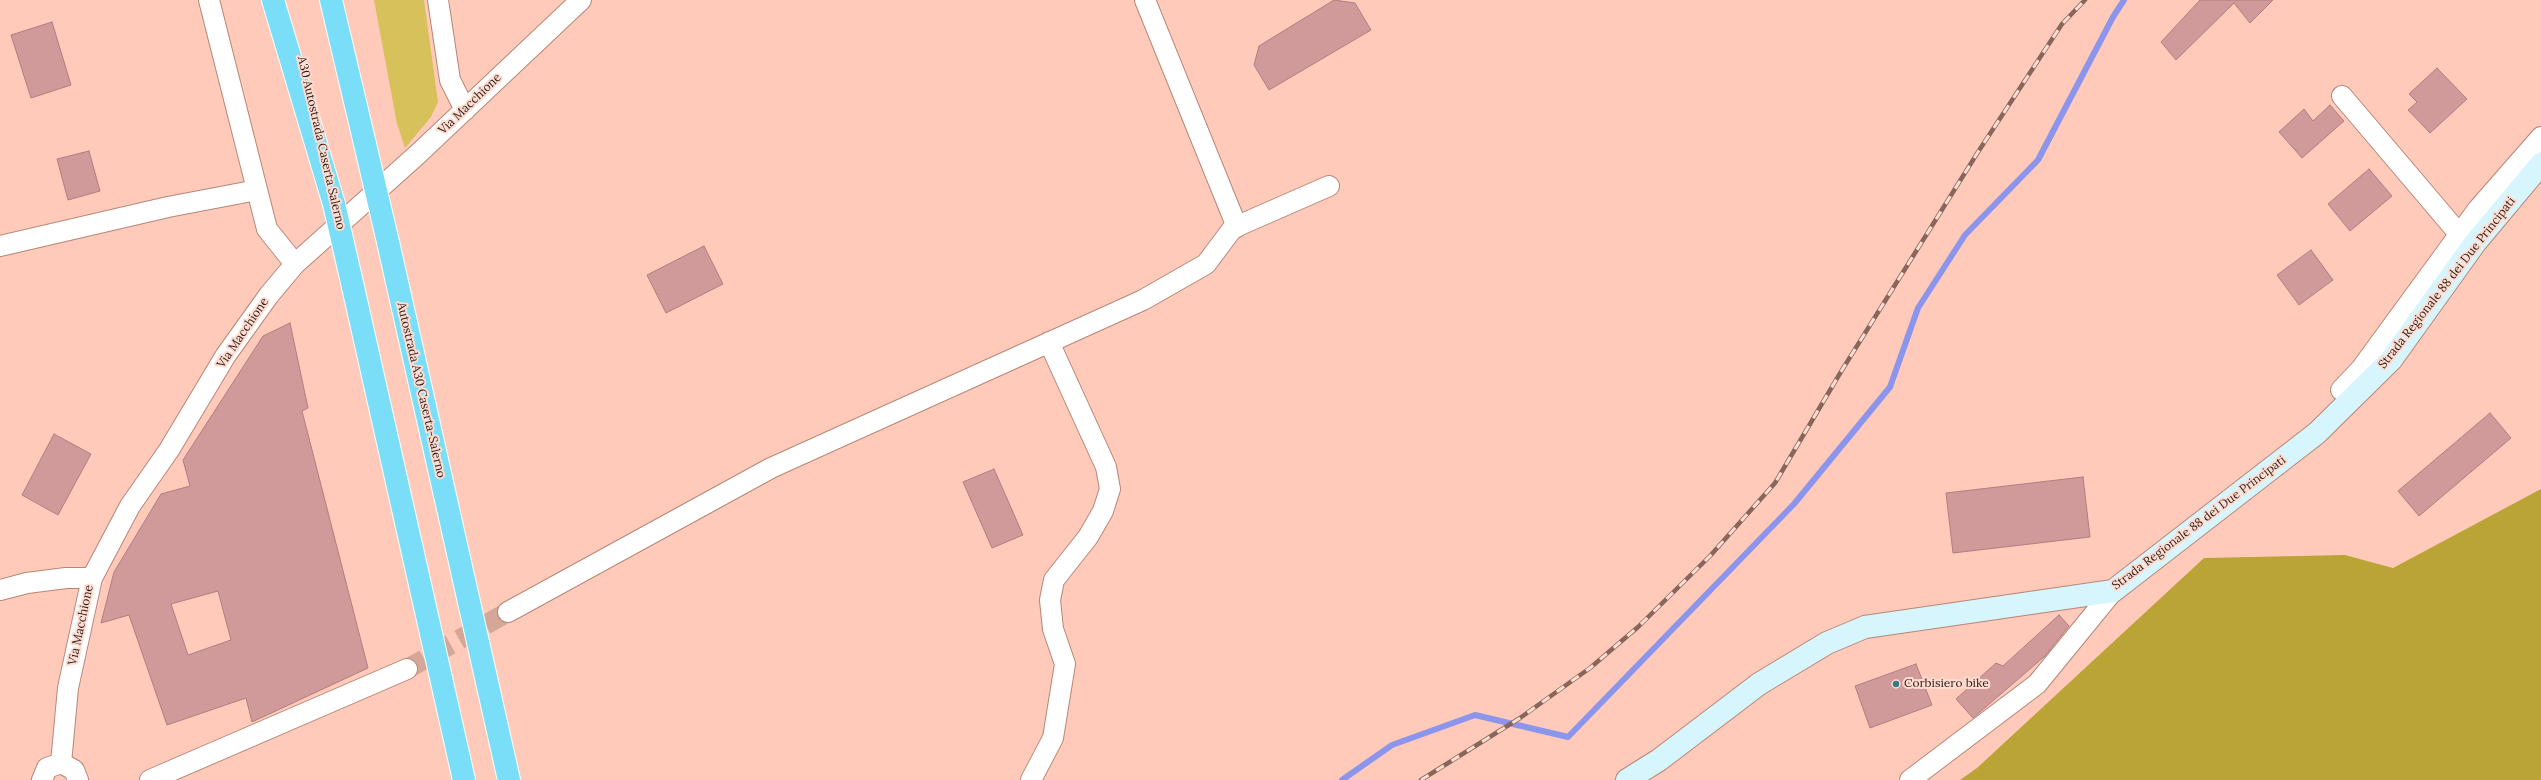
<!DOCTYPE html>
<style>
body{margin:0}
canvas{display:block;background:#ffcab9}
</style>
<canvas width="2541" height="780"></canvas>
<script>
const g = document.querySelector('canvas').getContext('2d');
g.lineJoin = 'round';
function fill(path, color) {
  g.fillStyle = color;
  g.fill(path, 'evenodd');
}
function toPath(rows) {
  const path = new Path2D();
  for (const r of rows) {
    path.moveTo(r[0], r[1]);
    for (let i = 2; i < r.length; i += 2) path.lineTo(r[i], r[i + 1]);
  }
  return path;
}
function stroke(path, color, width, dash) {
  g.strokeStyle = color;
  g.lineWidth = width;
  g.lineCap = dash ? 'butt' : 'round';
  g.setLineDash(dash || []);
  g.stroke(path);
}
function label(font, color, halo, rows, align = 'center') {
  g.font = font + ' Lora,serif';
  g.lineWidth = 4;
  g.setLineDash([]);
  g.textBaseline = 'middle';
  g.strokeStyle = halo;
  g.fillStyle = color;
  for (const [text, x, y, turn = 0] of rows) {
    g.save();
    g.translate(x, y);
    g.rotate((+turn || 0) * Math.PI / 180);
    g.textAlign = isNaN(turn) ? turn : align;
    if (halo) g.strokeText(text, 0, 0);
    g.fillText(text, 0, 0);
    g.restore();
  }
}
fill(toPath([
 [374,0,424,0,438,102,431,117,405,148,397,124]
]), '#d6c15a');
fill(toPath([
 [2541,489,2541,780,1960,780,1977,768,2204,558,2345,555,2393,568]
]), '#baa436');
stroke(toPath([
 [1342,780,1392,745,1475,715,1568,737,1794,504,1890,387,1918,308,1965,235,2038,160,2113,17,2124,0]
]), '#8b95ec', 6);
const building = toPath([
 [1334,0,1355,3,1371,30,1269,90,1254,65,1259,46,1334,0],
 [2200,0,2273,0,2250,23,2234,3,2176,60,2161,42,2200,0],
 [52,22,71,85,31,98,11,35,52,22],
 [2437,68,2467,99,2430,133,2408,110,2417,102,2409,94,2437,68],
 [2330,105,2344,121,2302,158,2279,132,2304,109,2313,121,2330,105],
 [89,151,100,191,68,200,57,159,89,151],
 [2369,169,2392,196,2350,231,2328,204,2369,169],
 [704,246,723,284,666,313,647,275,704,246],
 [2311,250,2333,280,2299,305,2277,275,2311,250],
 [290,323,308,408,302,411,368,668,252,722,246,698,167,725,129,615,101,623,114,572,161,494,190,486,183,460,263,336,290,323],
 [218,591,231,640,188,655,171,604,218,591],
 [2490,413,2511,438,2419,516,2398,491,2490,413],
 [54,434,91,454,58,515,22,495,54,434],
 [994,469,1023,535,992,548,963,482,994,469],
 [2083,477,2090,537,1953,553,1946,493,2083,477],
 [2059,615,2069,626,2045,656,1973,718,1956,699,1996,663,2003,666,2059,615],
 [1916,664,1932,705,1870,728,1855,686,1916,664]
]);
fill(building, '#d09a9b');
stroke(building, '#b17d7e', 1);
stroke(toPath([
 [407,669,508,612]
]), '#d5a798', 20, [20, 10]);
const street = toPath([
 [209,0,267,229,295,264],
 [438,0,450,80,465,110],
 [1145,0,1237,227],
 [2342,96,2460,235],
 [0,246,168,207,257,190],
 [2341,390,2361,369,2478,209,2541,137],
 [0,590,27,583,66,578,92,578],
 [508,612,771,468,1143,300,1206,264,1233,228,1329,186],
 [61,763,68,688,92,578,130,506,169,450,226,355,269,295,295,264,418,154,581,0],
 [42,780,47,768,61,763,74,770,78,780],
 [150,780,407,669],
 [1031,780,1053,738,1065,664,1053,629,1050,600,1054,580,1088,537,1103,511,1110,489,1106,467,1049,342],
 [1910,780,2037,684,2113,591]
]);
const secondary = toPath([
 [1627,780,1659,760,1759,684,1827,643,1865,627,2113,591,2317,433,2391,360,2475,243,2541,164]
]);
const highway = toPath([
 [273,0,334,204],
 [331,0,365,144],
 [388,242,509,780],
 [353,287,464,780]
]);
stroke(street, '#b78677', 22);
stroke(secondary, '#b78677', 24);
stroke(highway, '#fff', 24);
stroke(street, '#fff', 20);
stroke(secondary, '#d7f5fd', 22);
stroke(highway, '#7bdef9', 22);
const rail = toPath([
 [1421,780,1520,718,1590,668,1638,627,1710,556,1775,483,1842,370,1978,152,2062,24,2085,0]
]);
stroke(rail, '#88665b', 4.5);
stroke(rail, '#fdddd2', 3, [9]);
const highwayBridge = toPath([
 [365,144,388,242],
 [334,204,353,287]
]);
stroke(highwayBridge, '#fff', 24, []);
stroke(highwayBridge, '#7bdef9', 22);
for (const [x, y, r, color] of [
 [1896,684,4,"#387a8b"]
]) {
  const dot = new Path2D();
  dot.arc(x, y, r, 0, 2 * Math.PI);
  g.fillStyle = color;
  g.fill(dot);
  stroke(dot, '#fdddd2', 1.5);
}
label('12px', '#2f1c16', '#fdddd2', [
 ["Via Macchione",470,104,-44],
 ["A30 Autostrada Caserta Salerno",321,143,77],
 ["Strada Regionale 88 dei Due Principati",2447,283,-52],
 ["Via Macchione",243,333,-56],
 ["Autostrada A30 Caserta-Salerno",421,390,77],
 ["Strada Regionale 88 dei Due Principati",2199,523,-37],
 ["Via Macchione",81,625,-78]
]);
label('12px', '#2f1c16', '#fdddd2', [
 ["Corbisiero bike",1904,684]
], 'left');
</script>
